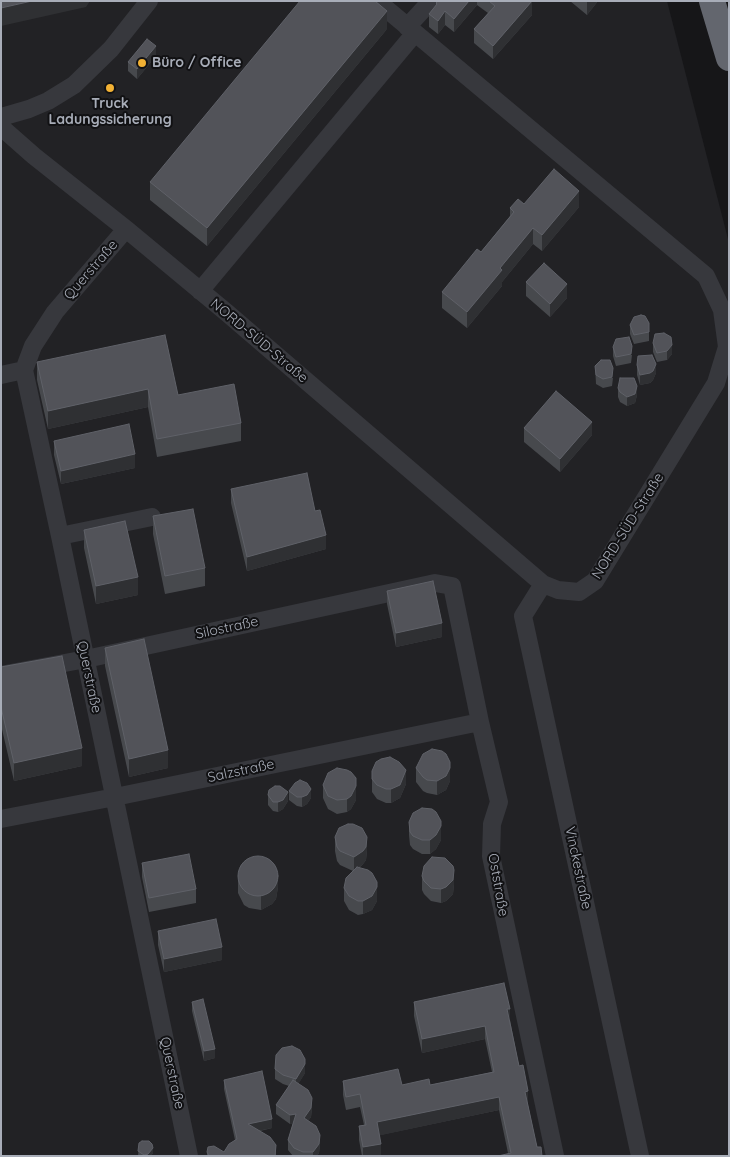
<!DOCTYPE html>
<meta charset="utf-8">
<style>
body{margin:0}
#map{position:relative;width:730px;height:1157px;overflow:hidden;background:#161618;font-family:Quicksand,sans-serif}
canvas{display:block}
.frame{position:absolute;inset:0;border:2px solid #a8adb8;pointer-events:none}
</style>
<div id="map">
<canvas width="730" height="1157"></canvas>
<div class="frame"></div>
</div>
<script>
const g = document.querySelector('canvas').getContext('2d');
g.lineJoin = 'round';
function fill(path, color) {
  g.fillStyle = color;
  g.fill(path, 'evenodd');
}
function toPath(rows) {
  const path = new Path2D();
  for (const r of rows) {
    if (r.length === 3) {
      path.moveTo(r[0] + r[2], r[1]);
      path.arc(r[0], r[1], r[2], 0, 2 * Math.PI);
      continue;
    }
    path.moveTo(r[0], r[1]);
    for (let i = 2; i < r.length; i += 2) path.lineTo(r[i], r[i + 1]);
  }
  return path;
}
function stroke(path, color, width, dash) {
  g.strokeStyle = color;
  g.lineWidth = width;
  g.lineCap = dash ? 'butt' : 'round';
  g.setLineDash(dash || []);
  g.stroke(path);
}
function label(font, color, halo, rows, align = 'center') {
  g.font = font + ' Quicksand,sans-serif';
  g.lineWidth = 4;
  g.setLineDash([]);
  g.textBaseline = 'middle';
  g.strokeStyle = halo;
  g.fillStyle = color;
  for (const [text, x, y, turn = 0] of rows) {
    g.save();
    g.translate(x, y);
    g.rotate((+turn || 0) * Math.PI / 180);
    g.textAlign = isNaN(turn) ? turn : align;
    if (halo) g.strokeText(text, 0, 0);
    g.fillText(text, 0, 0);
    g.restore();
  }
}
fill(toPath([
 [1,1,667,1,729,243,729,1156,1,1156]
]), '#222225');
stroke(toPath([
 [407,27,431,1],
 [1,117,29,109,48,101,74,85,111,49,149,1],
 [1,127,34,156,126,229,226,312,543,584,558,590,579,592,595,581,716,383,727,347,722,310,706,276,377,1],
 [126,229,55,312,33,346,24,370,60,536,189,1156],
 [200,291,415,33],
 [1,375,24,370],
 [60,536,152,517],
 [543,584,523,616,640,1156],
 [1,675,86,659,435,583,452,586,480,722,499,802,492,824,491,856,555,1156],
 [1,819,115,797,480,722]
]), '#37383d', 18);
stroke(toPath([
 [712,1,729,58]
]), '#63666e', 26);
fill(toPath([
 [438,1,532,1,532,15,493,59,474,43,474,29,488,13,477,5,454,32,445,25,438,34,429,27,429,14,436,6,436,3],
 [570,1,598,1,587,15],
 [387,29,207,246,150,200,150,182],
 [156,56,137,79,128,71,128,62],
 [524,204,579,207,542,251,533,244,502,282,502,286,467,328,442,308,442,292,481,252,510,216,510,208],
 [526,282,567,298,550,317,526,296],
 [630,325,649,332,649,341,634,344,630,334],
 [653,343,672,354,667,360,657,362,653,352],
 [613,347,632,355,631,363,616,366,613,356],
 [37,362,178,395,241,423,241,441,157,457,148,407,48,429,37,380],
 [637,365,656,373,653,380,650,383,640,385,637,375],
 [595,366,613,378,612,386,603,388,596,384],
 [618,388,637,395,635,403,627,406,620,402,618,397],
 [524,428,592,435,560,472,524,442],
 [54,441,135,468,61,484,54,455],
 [231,489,315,511,326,549,247,571,231,503],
 [153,516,205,568,205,586,165,594,153,534],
 [84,530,138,595,96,604,84,548],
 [387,591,442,637,396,647,387,604],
 [105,648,168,768,129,777,105,666],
 [1,667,82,766,14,781,1,725],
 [416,768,450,781,446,790,437,795,427,793,423,791,416,782],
 [372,771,406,784,400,798,391,803,386,803,377,799,372,792],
 [323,785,356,800,351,809,347,812,337,814,328,809,323,798],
 [289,791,311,798,307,804,302,807,297,806,289,800],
 [268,795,288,801,283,809,278,812,273,811,268,805],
 [409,822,441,840,436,849,430,854,422,854,413,849,410,845,409,835],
 [335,837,367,850,366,860,363,864,359,868,377,901,372,910,363,914,358,915,349,910,344,901,344,888,353,871,340,865,337,861,335,851],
 [142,863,196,889,196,903,149,912,142,877],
 [422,876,454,884,453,894,446,901,441,903,431,901,424,894,422,890],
 [238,880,278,887,276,899,272,904,261,910,249,908,244,905,238,893],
 [158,931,222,960,164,972,158,945],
 [192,1002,215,1058,204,1061,192,1011],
 [414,1002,510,1020,519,1066,528,1104,528,1105,537,1147,508,1153,499,1110,380,1135,381,1156,362,1156,359,1140,359,1126,364,1125,360,1107,346,1110,343,1095,343,1081,402,1085,430,1085,492,1072,485,1039,422,1053,414,1016],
 [305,1059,305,1073,298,1084,312,1108,311,1117,308,1121,320,1144,319,1153,317,1156,293,1156,288,1150,288,1140,293,1123,290,1124,276,1114,276,1105,289,1086,283,1084,275,1079,275,1069],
 [224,1080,272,1128,260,1131,276,1145,276,1156,207,1156,207,1152,224,1152,235,1140,224,1089],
 [139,1143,153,1153,151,1156,138,1156]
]), '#47494d');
fill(toPath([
 [32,1,90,1,86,7,1,26,1,8],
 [469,1,477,1,477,5,454,32,454,19],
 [532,1,532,15,493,59,493,46],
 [587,1,598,1,587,15],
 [387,11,387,29,207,246,207,228],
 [445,11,445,25,438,34,438,21],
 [156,46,156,56,137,79,137,69],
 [579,191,579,207,542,251,542,235],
 [533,228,533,244,502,282,502,286,467,328,467,312,500,268],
 [567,284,567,298,550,317,550,304],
 [672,345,672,354,667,360,667,351],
 [656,364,656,373,653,380,650,383,640,385,640,375],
 [637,386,637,395,635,403,627,406,627,397],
 [148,389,148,407,48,429,48,411],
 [592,422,592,435,560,472,560,459],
 [135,454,135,468,61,484,61,471],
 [326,535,326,549,247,571,247,557],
 [138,577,138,595,96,604,96,586],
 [442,623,442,637,396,647,396,633],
 [82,748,82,766,14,781,14,763],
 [168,750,168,768,129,777,129,759],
 [450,768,450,781,446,790,437,795,437,781],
 [406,770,406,784,400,798,391,803,391,789],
 [356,786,356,800,351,809,347,812,347,799],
 [311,789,311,798,307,804,302,807,302,797],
 [288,792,288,801,283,809,278,812,278,802],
 [441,826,441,840,436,849,430,854,430,840],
 [367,837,367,850,366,860,363,864,354,871,354,857],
 [454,870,454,884,453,894,446,901,441,903,441,889],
 [278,873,278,887,276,899,272,904,261,910,261,896],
 [377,887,377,901,372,910,363,914,363,901],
 [222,947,222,960,164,972,164,959],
 [507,1009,510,1009,510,1022],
 [485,1026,485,1039,422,1053,422,1039],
 [215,1049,215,1058,204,1061,204,1051],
 [305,1064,305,1073,296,1088,296,1079],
 [528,1091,528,1104,525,1105,525,1092],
 [499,1097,499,1110,377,1136,377,1122],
 [312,1098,312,1108,311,1117,304,1127,304,1118],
 [296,1114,296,1123,290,1124,290,1115],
 [272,1119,272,1128,248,1133,248,1124],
 [320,1135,320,1144,319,1153,317,1156,313,1156,313,1152],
 [381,1144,381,1156,363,1156,363,1147],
 [153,1148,153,1153,151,1156,148,1156,148,1154]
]), '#2f3033');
const building = toPath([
 [1,1,32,1,1,8,1,1],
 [300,1,375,1,387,11,207,228,150,182,300,1],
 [438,1,469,1,454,19,445,11,438,21,429,14,437,4,436,3,438,1],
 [489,1,532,1,493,46,474,29,495,6,489,1],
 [147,39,156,46,137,69,128,62,147,39],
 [554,169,579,191,542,235,533,228,500,268,502,270,467,312,442,292,477,249,481,252,514,212,510,208,518,199,524,204,554,169],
 [544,263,567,284,550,304,526,282,544,263],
 [641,315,645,316,649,323,649,332,634,335,630,325,634,317,641,315],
 [664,333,671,337,672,345,667,351,657,353,653,343,655,334,664,333],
 [165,335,178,395,234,384,241,423,157,439,148,389,48,411,37,362,165,335],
 [629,337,632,346,631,354,616,357,613,347,616,339,629,337],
 [652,355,656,364,653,371,650,373,640,375,637,365,638,356,652,355],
 [601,360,610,360,613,368,612,377,603,379,596,375,595,366,601,360],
 [620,378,634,378,637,386,635,394,627,397,620,392,618,388,620,378],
 [556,391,592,422,560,459,524,428,556,391],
 [129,424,135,454,61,471,54,441,129,424],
 [307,473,315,511,320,510,326,535,247,557,231,489,307,473],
 [193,509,205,568,165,576,153,516,193,509],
 [125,521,138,577,96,586,84,530,125,521],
 [433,581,442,623,396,633,387,591,433,581],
 [144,639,168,750,129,759,105,648,144,639],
 [62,656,82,748,14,763,1,707,1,667,62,656],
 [432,749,442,751,446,754,450,762,450,768,446,776,437,781,427,780,423,777,416,768,423,754,432,749],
 [390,757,399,762,406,770,400,785,391,789,386,789,377,785,372,779,372,771,376,762,381,759,390,757],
 [337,768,347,770,351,772,356,778,356,786,351,796,347,799,337,800,328,796,323,785,328,773,337,768],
 [300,780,307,783,311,789,307,795,302,797,297,797,289,791,295,783,300,780],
 [275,786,280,786,288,792,283,800,278,802,273,802,268,795,269,790,275,786],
 [422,808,432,809,436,812,441,821,441,826,436,835,430,840,422,840,413,836,410,832,409,822,413,813,422,808],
 [348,824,353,824,362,828,367,837,366,847,363,851,354,857,340,851,337,847,335,837,339,828,348,824],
 [189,854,196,889,149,898,142,863,189,854],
 [258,876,20],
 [432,857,445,858,453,866,454,870,453,880,446,887,441,889,431,888,424,881,422,876,424,866,432,857],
 [357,867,368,870,372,873,377,882,377,887,372,896,363,901,358,901,349,896,344,888,346,878,357,867],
 [216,919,222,947,164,959,158,931,216,919],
 [504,983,510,1009,507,1009,519,1066,523,1065,528,1091,525,1092,537,1147,541,1147,542,1156,498,1156,511,1153,499,1097,377,1122,381,1144,363,1147,359,1126,366,1125,360,1094,346,1097,343,1081,398,1069,402,1085,429,1079,430,1085,494,1072,485,1026,422,1039,414,1002,504,983],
 [203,999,215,1049,204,1051,192,1002,203,999],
 [292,1046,300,1050,305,1059,305,1064,296,1079,283,1075,275,1069,276,1055,282,1048,292,1046],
 [262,1071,272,1119,248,1124,270,1137,276,1145,275,1156,209,1156,207,1152,208,1147,214,1146,224,1152,229,1144,237,1139,224,1080,262,1071],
 [293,1080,308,1090,312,1098,311,1108,304,1118,316,1126,320,1135,319,1144,313,1152,303,1152,294,1148,288,1140,296,1114,290,1115,276,1105,293,1080],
 [142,1141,149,1141,152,1144,153,1148,148,1154,144,1155,138,1151,139,1143,142,1141]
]);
fill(building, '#525359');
stroke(building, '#5f6168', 1);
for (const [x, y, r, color] of [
 [142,63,5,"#f2b134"],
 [110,88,5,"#f2b134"]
]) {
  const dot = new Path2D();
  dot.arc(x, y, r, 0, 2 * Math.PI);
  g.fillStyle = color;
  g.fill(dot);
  stroke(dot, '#111113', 2);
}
label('bold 14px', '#a8adb8', '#111113', [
 ["Büro / Office",152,63],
 ["Truck",110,104,"center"],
 ["Ladungssicherung",110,120,"center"]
], 'left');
label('14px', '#a8adb8', '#111113', [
 ["Querstraße",91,270,-49],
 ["NORD-SÜD-Straße",259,341,40],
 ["NORD-SÜD-Straße",628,526,-58],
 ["Silostraße",227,628,-12],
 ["Querstraße",89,677,78],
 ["Salzstraße",241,771,-12],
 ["Vinckestraße",578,868,78],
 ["Oststraße",498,885,80],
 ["Querstraße",172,1073,78]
]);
</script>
